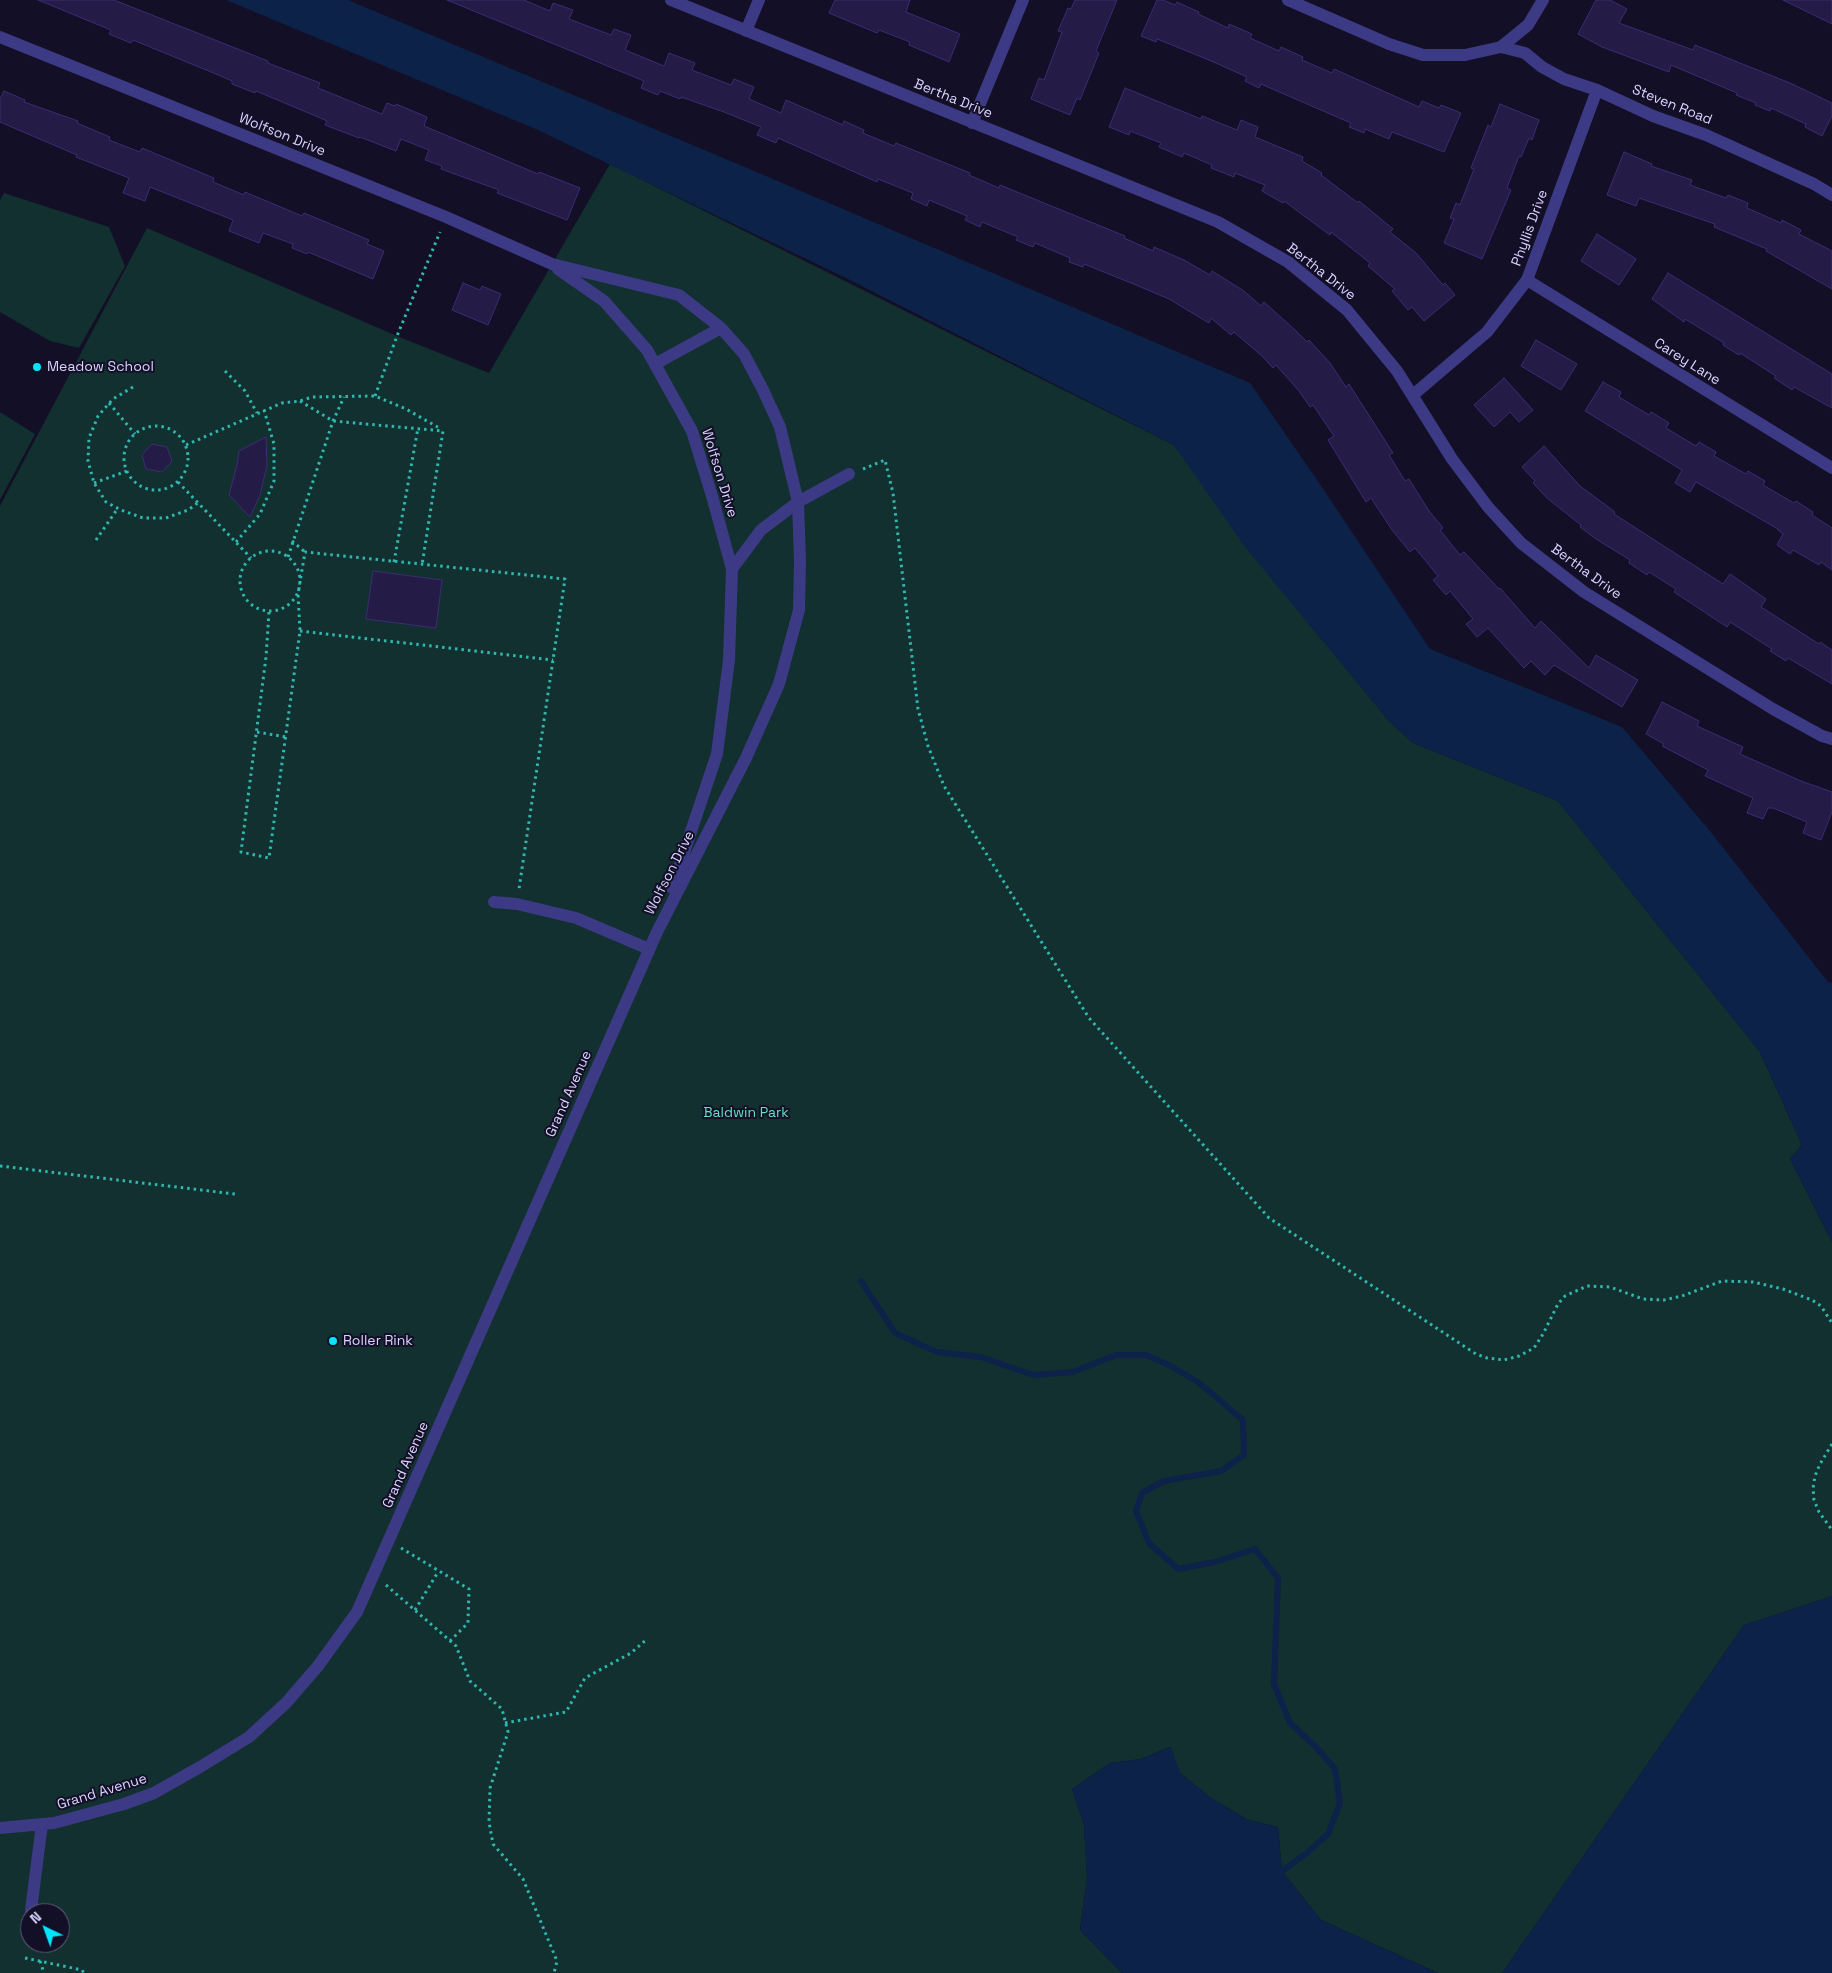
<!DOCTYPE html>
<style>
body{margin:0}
#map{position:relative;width:1832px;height:1973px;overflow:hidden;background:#130f26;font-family:"Space Grotesk",sans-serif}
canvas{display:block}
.north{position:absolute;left:20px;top:1903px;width:50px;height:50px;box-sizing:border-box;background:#130f26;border:1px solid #625e7d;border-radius:50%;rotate:318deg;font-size:14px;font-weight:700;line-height:20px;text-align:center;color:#d9d4ff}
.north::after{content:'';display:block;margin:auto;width:18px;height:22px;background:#00e5ff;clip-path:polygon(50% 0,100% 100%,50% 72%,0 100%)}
</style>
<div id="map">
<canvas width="1832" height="1973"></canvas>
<div class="north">N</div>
</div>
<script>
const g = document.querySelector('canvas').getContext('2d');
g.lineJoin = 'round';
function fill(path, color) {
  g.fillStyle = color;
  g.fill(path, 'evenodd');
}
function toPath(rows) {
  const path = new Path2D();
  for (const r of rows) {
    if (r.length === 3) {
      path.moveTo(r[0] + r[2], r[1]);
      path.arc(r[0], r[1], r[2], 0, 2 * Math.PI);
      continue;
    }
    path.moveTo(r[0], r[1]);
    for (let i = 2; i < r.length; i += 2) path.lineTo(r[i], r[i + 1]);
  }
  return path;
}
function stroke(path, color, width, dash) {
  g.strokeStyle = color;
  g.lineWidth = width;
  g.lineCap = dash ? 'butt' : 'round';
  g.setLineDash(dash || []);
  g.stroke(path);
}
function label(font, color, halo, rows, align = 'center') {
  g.font = font + ' "Space Grotesk",sans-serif';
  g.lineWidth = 4;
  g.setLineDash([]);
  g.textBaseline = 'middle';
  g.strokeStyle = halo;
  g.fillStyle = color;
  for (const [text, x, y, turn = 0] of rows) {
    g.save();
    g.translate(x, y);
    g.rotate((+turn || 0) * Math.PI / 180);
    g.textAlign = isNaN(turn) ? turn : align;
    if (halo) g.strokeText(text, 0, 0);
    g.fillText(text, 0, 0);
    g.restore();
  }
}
fill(toPath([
 [610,164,1174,445,1273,580,1389,721,1413,743,1558,801,1760,1052,1802,1145,1790,1159,1832,1242,1832,1596,1744,1625,1502,1973,1438,1973,1321,1920,1282,1871,1278,1827,1248,1820,1211,1798,1180,1773,1170,1747,1141,1759,1110,1763,1072,1789,1084,1825,1087,1878,1080,1930,1122,1973,0,1973,0,506,147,228,397,336,489,373],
 [30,1913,60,1913,60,1943,30,1943],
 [4,193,109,227,125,266,79,348,50,341,0,312,0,200],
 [0,412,35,434,0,500]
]), '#12302f');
fill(toPath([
 [226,0,348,0,766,176,1250,383,1313,474,1430,649,1622,727,1710,831,1828,982,1832,983,1832,1242,1790,1159,1802,1145,1760,1052,1558,801,1413,743,1389,721,1245,547,1174,445,848,279,538,130],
 [1832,1596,1832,1973,1502,1973,1744,1625],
 [1171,1747,1180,1773,1211,1798,1248,1820,1278,1827,1282,1871,1321,1920,1438,1973,1122,1973,1080,1930,1087,1878,1084,1825,1072,1789,1110,1763,1141,1759]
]), '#0c2248');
stroke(toPath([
 [861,1281,895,1333,937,1352,981,1357,1033,1375,1073,1372,1116,1355,1146,1355,1169,1365,1198,1382,1243,1420,1244,1455,1221,1471,1164,1481,1142,1493,1136,1511,1149,1543,1178,1569,1215,1562,1255,1549,1278,1578,1274,1684,1290,1723,1317,1748,1335,1769,1340,1803,1328,1834,1307,1853,1282,1871]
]), '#0c2248', 6);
const building = toPath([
 [38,0,114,0,268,61,268,63,320,83,318,88,382,114,387,103,395,106,396,104,427,117,424,126,538,174,539,172,580,188,567,220,497,193,499,190,441,169,442,166,425,160,429,150,401,139,396,151,360,137,359,138,325,125,327,121,318,117,256,91,255,93,232,84,232,81,216,74,150,47,133,40,131,43,109,34,111,30,38,0],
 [447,0,524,0,550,11,553,3,573,10,569,19,611,35,614,29,631,35,625,50,664,66,669,53,695,63,692,70,731,85,734,79,754,87,749,99,781,113,786,100,843,125,844,121,864,130,863,133,894,146,896,143,970,173,969,175,999,188,1000,185,1125,236,1124,238,1153,251,1154,247,1184,260,1210,275,1212,271,1244,291,1261,306,1264,302,1295,330,1307,342,1309,340,1330,363,1346,387,1349,384,1393,453,1389,455,1405,481,1409,479,1429,511,1443,528,1440,530,1460,555,1464,552,1499,589,1500,588,1535,628,1541,621,1589,668,1596,655,1638,680,1622,707,1554,665,1545,675,1531,661,1524,668,1488,628,1477,637,1466,624,1473,619,1450,591,1446,595,1433,580,1438,576,1415,548,1410,552,1392,530,1371,498,1366,502,1328,440,1334,436,1313,405,1310,407,1299,391,1276,365,1273,368,1263,357,1234,332,1231,335,1211,318,1209,323,1169,299,1136,285,1084,264,1083,267,1069,262,1070,258,1035,243,1033,247,1016,240,1018,237,982,222,980,227,965,220,967,216,929,200,927,206,911,199,913,193,878,179,877,182,778,138,776,143,757,135,761,127,724,112,681,97,680,99,660,91,658,95,641,88,644,81,447,0],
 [835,0,910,0,906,12,960,34,949,62,909,45,910,42,879,30,877,33,829,13,835,0],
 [1075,0,1117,0,1096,51,1099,53,1080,100,1077,98,1070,115,1031,99,1039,78,1044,80,1062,32,1058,31,1068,8,1071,9,1075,0],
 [1157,0,1163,0,1175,5,1177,2,1199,12,1198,14,1228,28,1229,24,1252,34,1250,38,1279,51,1281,47,1303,57,1302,60,1332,73,1334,69,1419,107,1422,101,1439,108,1441,105,1461,113,1444,152,1392,132,1389,139,1365,129,1364,133,1349,127,1351,123,1261,84,1259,88,1245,81,1247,77,1209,60,1157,39,1156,42,1141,36,1157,0],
 [1596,0,1610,0,1627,9,1619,23,1693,50,1695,45,1790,83,1832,103,1832,116,1822,136,1805,127,1806,124,1771,108,1770,111,1755,105,1756,103,1736,95,1737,93,1671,65,1669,72,1602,47,1578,34,1596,0],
 [1783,0,1832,0,1832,24,1783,0],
 [1125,88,1201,119,1202,116,1237,130,1241,120,1258,127,1255,137,1303,157,1302,161,1322,173,1321,175,1358,203,1359,201,1393,229,1390,232,1416,253,1443,285,1445,283,1455,295,1424,321,1412,307,1408,310,1392,291,1395,289,1368,266,1370,263,1331,232,1330,235,1284,201,1283,203,1262,191,1265,185,1235,173,1234,177,1211,168,1212,165,1184,153,1182,157,1159,147,1161,143,1130,131,1129,135,1109,127,1125,88],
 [4,91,25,100,24,102,78,121,77,123,110,137,109,140,140,152,142,148,214,178,213,182,244,195,245,192,302,216,304,213,369,240,367,244,384,251,373,279,308,252,307,254,292,248,293,244,263,233,259,243,229,231,233,220,150,187,145,201,123,193,129,178,76,157,77,155,0,122,0,99,4,91],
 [1500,104,1539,120,1532,140,1529,138,1521,157,1519,156,1507,188,1511,190,1482,259,1444,243,1454,219,1450,218,1456,203,1460,205,1474,169,1471,168,1488,125,1491,127,1500,104],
 [1624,152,1652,164,1651,166,1692,180,1690,185,1726,198,1728,195,1748,203,1747,208,1781,223,1782,220,1801,230,1799,234,1832,251,1832,289,1766,251,1767,249,1714,227,1715,224,1639,198,1636,206,1607,195,1624,152],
 [1597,234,1636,259,1619,285,1581,261,1597,234],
 [1668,273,1832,374,1832,408,1794,387,1792,390,1774,378,1776,376,1740,353,1739,355,1723,345,1724,343,1685,319,1684,322,1652,299,1668,273],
 [463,283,480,290,482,286,501,294,488,325,452,310,463,283],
 [1536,340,1577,364,1561,390,1521,366,1536,340],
 [1504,378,1533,410,1519,422,1510,412,1494,427,1474,405,1504,378],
 [1603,382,1621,392,1619,397,1649,415,1651,412,1669,423,1666,428,1696,446,1699,442,1716,452,1714,456,1746,474,1748,471,1765,481,1763,485,1794,503,1796,501,1813,512,1812,515,1832,528,1832,570,1821,562,1819,565,1793,550,1790,554,1777,545,1783,534,1778,530,1778,529,1696,482,1690,492,1675,483,1682,470,1585,411,1603,382],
 [266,437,267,465,260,495,250,517,229,495,237,465,239,451,266,437],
 [152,444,167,447,172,461,162,472,146,469,142,455,152,444],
 [1544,446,1580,486,1615,512,1614,514,1723,584,1730,574,1766,599,1761,607,1819,644,1820,642,1832,650,1832,684,1788,658,1786,661,1770,651,1772,649,1730,622,1727,627,1674,592,1676,589,1649,572,1647,575,1629,563,1630,560,1596,539,1580,527,1581,525,1547,498,1533,483,1535,481,1522,467,1544,446],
 [373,571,442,580,436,628,366,619,373,571],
 [1662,702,1699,721,1697,726,1743,747,1740,754,1801,781,1832,792,1832,812,1821,840,1803,833,1807,822,1773,808,1768,808,1763,819,1747,813,1753,798,1705,776,1708,770,1662,746,1664,744,1646,734,1662,702]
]);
fill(building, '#241b47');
stroke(building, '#3b2d73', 1);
stroke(toPath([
 [225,371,245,391,257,413],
 [133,387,113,399,98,416,89,438,88,461,94,483,106,502,121,510,143,518,166,518,188,510,199,502],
 [375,396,397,336,440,232],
 [300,401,333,421,443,431,422,565],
 [109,403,135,434],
 [156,458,32],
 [186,445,282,403,300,401,312,397,375,396,406,409,441,429],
 [863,469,885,460,893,493,918,709,928,746,944,786,1089,1018,1269,1218,1476,1354,1487,1358,1504,1360,1519,1356,1534,1348,1543,1334,1558,1304,1565,1296,1587,1286,1610,1287,1643,1299,1664,1300,1682,1296,1722,1281,1753,1282,1783,1289,1812,1300,1821,1306,1832,1323],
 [178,482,251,558],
 [94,483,127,471],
 [96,540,118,508],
 [292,541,305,552],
 [236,542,260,514,274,481,274,444,264,410],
 [270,581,30],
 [288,557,333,421,344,397],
 [394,562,418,428],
 [269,612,266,657,241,852,269,858,300,631,298,594,305,552,565,579,519,889],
 [300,631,553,660],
 [257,732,286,737],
 [0,1166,235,1194],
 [1832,1444,1820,1464,1815,1476,1813,1488,1814,1500,1819,1512,1832,1530],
 [401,1548,469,1589,468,1623,450,1641],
 [386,1585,456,1646,470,1681,502,1709,508,1732,490,1788,489,1822,493,1844,523,1879,557,1961,554,1973],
 [415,1610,438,1572],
 [505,1723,566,1712,585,1678,631,1653,647,1639],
 [25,1958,82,1970,84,1973],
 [40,1961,44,1973]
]), '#2fb8b0', 3, [2.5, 4]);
stroke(toPath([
 [671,0,1218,222,1288,262,1347,310,1397,371,1452,459,1488,507,1521,543,1584,592,1773,709,1822,736,1832,739],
 [1288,0,1389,44,1423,55,1465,55,1501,47,1528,25,1543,0],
 [746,31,759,0],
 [0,37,446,217,552,264,679,295,721,328,744,354,763,390,780,427,798,502,800,561,799,610,779,684,746,758,657,932,357,1612,318,1666,286,1703,249,1737,200,1767,154,1793,124,1804,54,1823,0,1828],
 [1501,47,1525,53,1542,67,1564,79,1597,90,1653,116,1706,135,1814,184,1832,195],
 [972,123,1023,0],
 [558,269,604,301,647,350,692,431,712,496,732,569,729,660,717,754,672,888],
 [1527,280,1832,468],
 [655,364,721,328],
 [1413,395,1487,332,1527,280,1597,90],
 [732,569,761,530,798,502,849,474],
 [494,902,517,904,576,918,649,949],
 [31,1910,42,1824]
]), '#3d3a85', 12);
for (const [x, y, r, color] of [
 [37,367,5,"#00e5ff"],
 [333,1341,5,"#00e5ff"]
]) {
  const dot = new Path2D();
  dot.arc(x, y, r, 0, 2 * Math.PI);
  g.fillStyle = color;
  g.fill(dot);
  stroke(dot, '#130f26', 2);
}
label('14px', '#d9d4ff', '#130f26', [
 ["Bertha Drive",953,99,22],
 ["Steven Road",1672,105,22],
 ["Wolfson Drive",282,135,22],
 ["Phyllis Drive",1530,228,-70],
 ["Bertha Drive",1321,272,38],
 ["Carey Lane",1687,362,32],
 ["Wolfson Drive",719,473,73],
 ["Bertha Drive",1586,572,36],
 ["Wolfson Drive",670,873,-63],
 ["Grand Avenue",569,1094,-66],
 ["Grand Avenue",406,1465,-66],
 ["Grand Avenue",102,1792,-17]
]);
label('14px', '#d9d4ff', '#130f26', [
 ["Meadow School",47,367],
 ["Roller Rink",343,1341]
], 'left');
label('14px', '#5fe0c0', '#130f26', [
 ["Baldwin Park",746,1113]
]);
</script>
